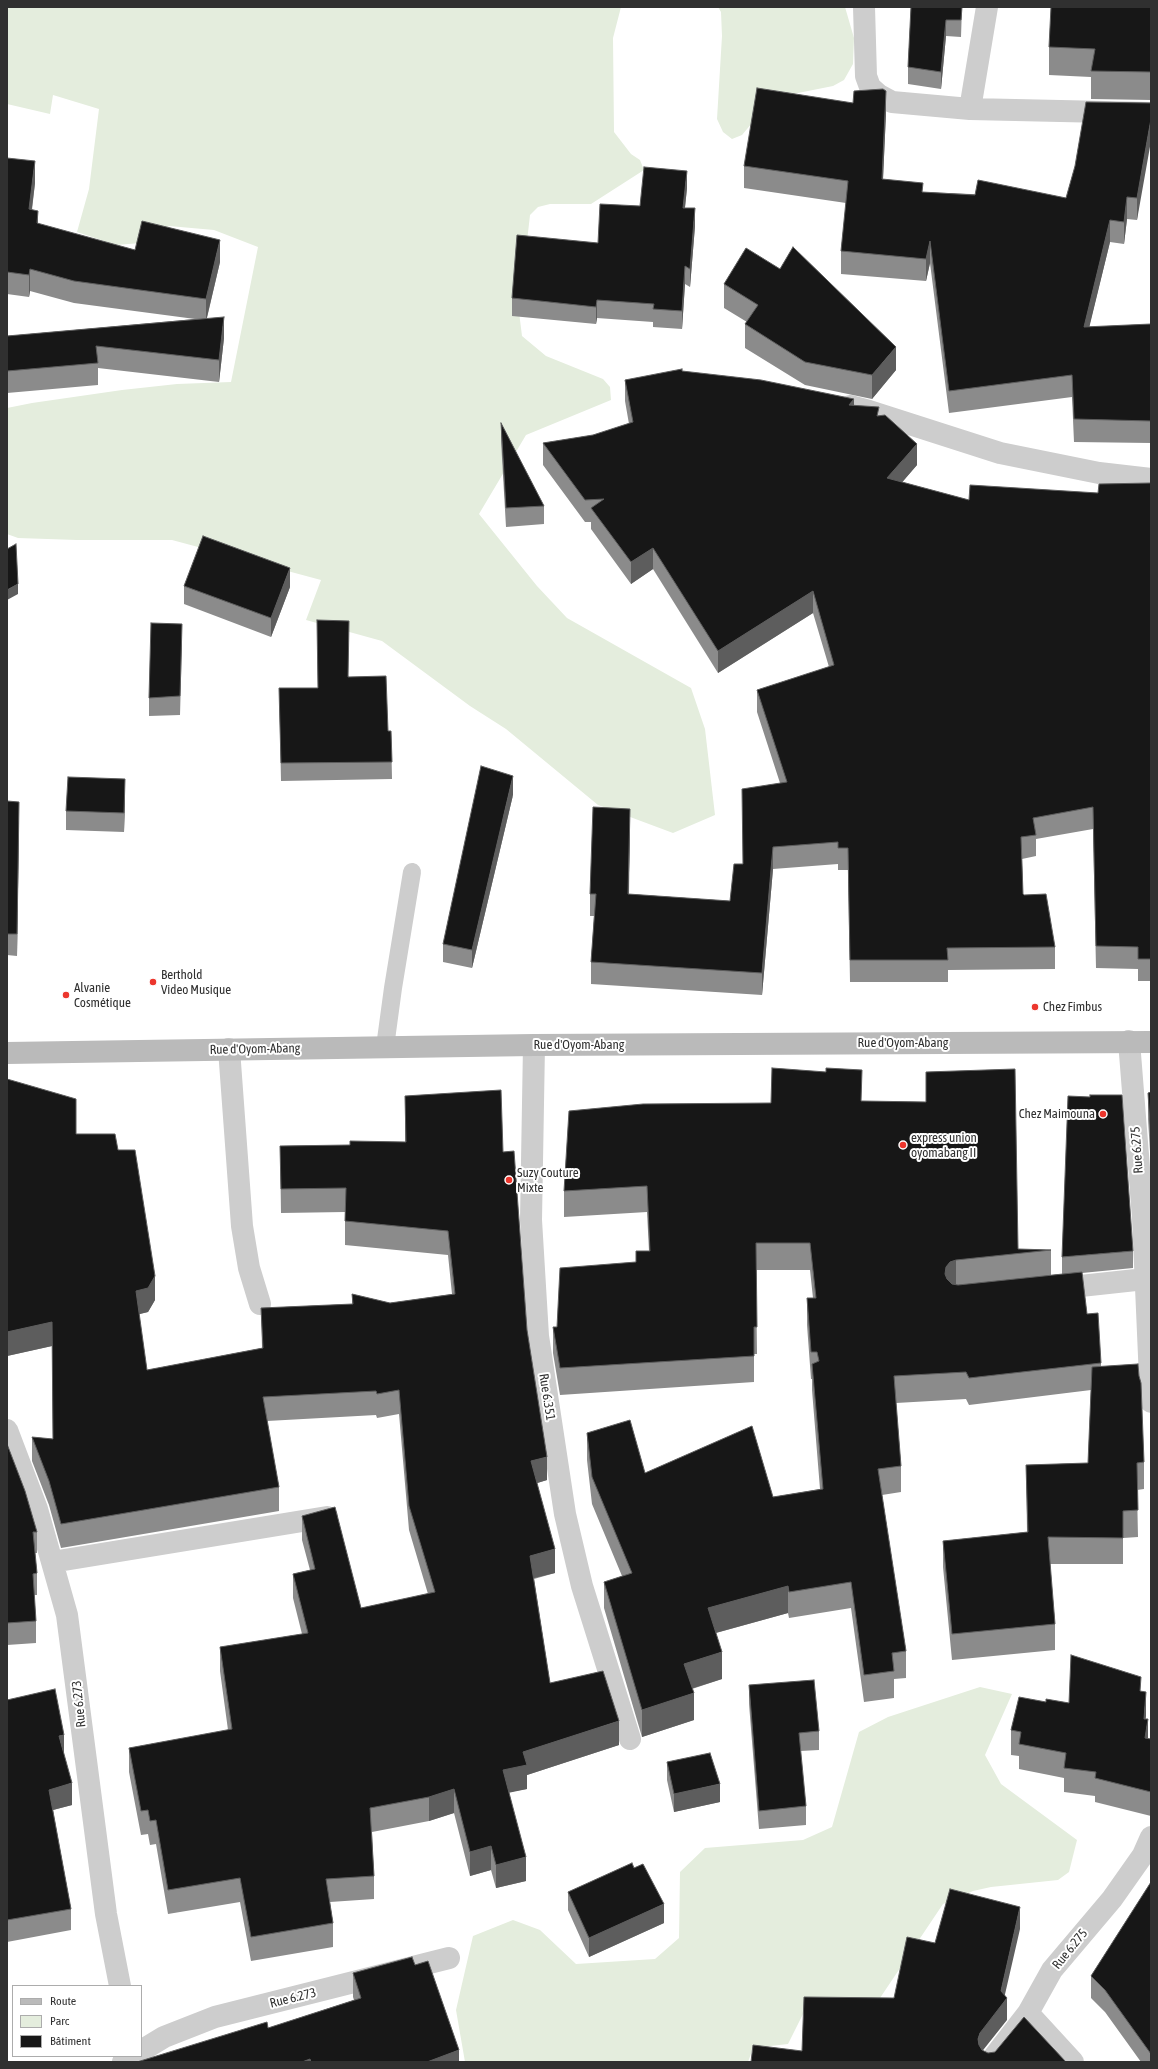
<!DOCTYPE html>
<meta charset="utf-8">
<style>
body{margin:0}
#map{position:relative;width:1158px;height:2069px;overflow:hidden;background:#fff;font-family:"Asap Condensed",sans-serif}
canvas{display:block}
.frame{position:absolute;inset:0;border:8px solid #303030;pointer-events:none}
.legend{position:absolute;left:12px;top:1985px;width:130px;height:72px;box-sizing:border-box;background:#fff;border:1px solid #acacac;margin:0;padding:5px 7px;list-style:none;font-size:12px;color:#303030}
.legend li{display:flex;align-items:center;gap:8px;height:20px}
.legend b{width:20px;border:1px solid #acacac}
</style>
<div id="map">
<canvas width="1158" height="2069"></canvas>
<div class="frame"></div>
<ul class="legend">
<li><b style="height:5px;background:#bababa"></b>Route</li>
<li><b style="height:11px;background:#e4eddd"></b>Parc</li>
<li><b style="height:11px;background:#171717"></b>Bâtiment</li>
</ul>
</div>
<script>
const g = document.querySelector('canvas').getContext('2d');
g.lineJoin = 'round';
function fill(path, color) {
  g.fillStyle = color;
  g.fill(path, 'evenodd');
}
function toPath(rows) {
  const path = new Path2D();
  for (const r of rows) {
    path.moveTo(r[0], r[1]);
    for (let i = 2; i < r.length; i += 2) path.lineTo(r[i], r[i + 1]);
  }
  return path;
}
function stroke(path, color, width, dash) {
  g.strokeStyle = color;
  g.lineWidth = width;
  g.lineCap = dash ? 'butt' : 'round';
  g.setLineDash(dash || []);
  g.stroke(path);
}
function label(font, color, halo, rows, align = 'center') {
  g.font = font + ' "Asap Condensed",sans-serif';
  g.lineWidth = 4;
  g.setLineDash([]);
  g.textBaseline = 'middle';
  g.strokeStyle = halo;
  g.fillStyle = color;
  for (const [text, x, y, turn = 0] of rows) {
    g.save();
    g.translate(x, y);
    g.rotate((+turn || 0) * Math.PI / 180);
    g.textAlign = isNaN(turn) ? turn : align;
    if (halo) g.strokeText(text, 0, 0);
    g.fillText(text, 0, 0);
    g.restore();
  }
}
fill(toPath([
 [7,7,621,7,613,38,614,132,631,154,640,160,644,170,591,204,550,204,538,207,530,215,519,312,522,336,546,356,603,379,610,387,611,400,526,435,479,514,537,586,567,618,691,688,705,729,715,815,673,833,598,805,506,729,470,706,382,641,306,620,321,580,172,540,77,540,18,538,7,534,7,408,32,403,122,390,177,384,231,382,258,247,214,230,169,226,154,242,116,245,77,232,89,189,99,109,53,95,50,114,7,104],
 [718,7,845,7,854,38,853,64,844,80,833,86,773,98,742,135,732,139,723,132,717,119,722,36,721,12],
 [980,1687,1012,1694,985,1755,1001,1784,1077,1840,1069,1872,1058,1880,991,1887,973,1891,943,1904,878,2001,803,2014,788,2044,753,2048,748,2062,465,2062,456,2010,473,1936,513,1920,540,1930,576,1964,655,1959,679,1938,680,1872,705,1848,803,1840,832,1827,859,1732,888,1717]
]), '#e4eddd');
stroke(toPath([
 [385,1047,393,988,412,872]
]), '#cdcdcd', 18);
stroke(toPath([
 [864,7,866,76,870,87,879,95,892,102,970,109,1151,113],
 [970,109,987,7],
 [850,406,869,411,1000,453,1099,473,1151,479],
 [1129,1041,1143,1218,1151,1402],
 [534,1045,531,1220,538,1336,565,1514,582,1586,630,1739],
 [229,1049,242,1226,249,1268,260,1304],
 [1053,1289,1145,1279],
 [7,1430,37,1509,67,1615,106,1914,120,1986],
 [52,1562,327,1517],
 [1028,2013,1073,2062],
 [141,2051,164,2037,215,2017,449,1958],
 [123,2062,133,2056],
 [990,2062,1028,2013,1052,1970,1112,1899,1143,1855,1151,1837]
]), '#cdcdcd', 22);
stroke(toPath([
 [7,1053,534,1045,1151,1042]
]), '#bababa', 22);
fill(toPath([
 [911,7,962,7,961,37,946,36,941,89,908,84,908,67],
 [1151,7,1151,100,1091,99,1091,77,1049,75,1049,47],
 [1151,103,1137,220,1127,219,1124,244,1110,242,1089,327,1151,324,1151,443,1074,442,1072,397,949,413,930,263,926,281,841,274,841,251,846,203,744,188,744,166,886,113,883,179,923,192,1066,198],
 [7,158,35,183,32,210,38,224,135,250,220,262,207,318,224,338,219,382,98,368,98,385,7,393,7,336,195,319,74,303,30,291,29,297,7,294],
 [687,188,685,208,695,226,690,287,685,284,682,329,653,327,653,322,597,318,596,324,512,316,512,298,598,243,640,206],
 [724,284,896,370,872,399,805,385,745,348,745,324,747,322,724,308],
 [682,371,854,405,879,416,917,465,902,482,969,500,1098,493,1151,483,1151,981,1138,981,1138,969,1096,968,1093,829,1036,839,1036,856,1022,859,1023,894,1055,947,1055,969,948,970,948,982,850,982,848,870,838,870,838,864,773,869,762,995,591,984,591,962,594,916,590,916,590,894,630,831,629,894,730,901,743,864,780,783,757,712,757,690,829,667,813,613,718,673,653,569,631,584,591,529,591,522,585,522,543,465,543,443,593,435,629,424,625,401,625,380],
 [501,423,544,506,544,524,506,527,501,441],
 [184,586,290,587,271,637,184,604],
 [317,620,349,677,388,731,391,731,392,779,281,781,279,688,318,688],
 [182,643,180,715,149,716,149,698],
 [513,795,472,968,443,962,443,944],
 [125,797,124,832,66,830,66,811],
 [7,801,19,823,17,956,7,955],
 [926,1072,1018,1249,1051,1250,1051,1275,1062,1274,1062,1257,1133,1251,1133,1268,1082,1273,1087,1314,1101,1363,1101,1366,1144,1462,1144,1489,1137,1490,1138,1537,1123,1538,1123,1564,1050,1564,1055,1624,1055,1650,952,1660,943,1567,943,1541,1027,1532,1026,1465,1088,1463,1091,1390,969,1405,966,1399,896,1403,901,1466,901,1492,882,1495,906,1651,906,1678,894,1679,894,1698,864,1702,851,1608,789,1618,788,1613,716,1633,722,1679,692,1689,694,1720,642,1737,604,1608,604,1582,622,1576,592,1504,587,1460,587,1433,645,1473,773,1497,820,1489,812,1390,812,1379,811,1379,807,1325,807,1298,813,1298,810,1270,756,1270,757,1354,754,1354,754,1382,560,1395,553,1353,553,1327,557,1327,636,1263,636,1251,649,1251,647,1212,564,1217,564,1191,771,1103,862,1101,926,1102],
 [7,1079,76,1134,118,1150,155,1300,148,1312,139,1314,147,1370,262,1348,261,1308,352,1304,352,1294,390,1303,452,1294,448,1255,345,1245,345,1212,281,1213,280,1146,350,1145,405,1142,405,1096,503,1152,547,1480,537,1483,555,1573,534,1579,550,1683,619,1745,527,1775,527,1789,509,1792,526,1881,496,1888,491,1870,470,1876,454,1813,429,1821,372,1832,374,1876,374,1899,330,1902,333,1923,333,1947,251,1961,240,1902,168,1914,156,1844,150,1845,148,1834,141,1835,129,1772,129,1748,228,1730,220,1671,220,1647,302,1634,293,1598,293,1574,310,1570,302,1540,302,1516,361,1608,428,1594,409,1530,399,1414,377,1418,376,1415,267,1421,279,1487,279,1511,61,1548,49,1505,32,1461,32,1437,53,1439,52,1346,7,1356],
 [1151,1092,1151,1168,1148,1119,1148,1093],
 [7,1444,37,1532,37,1553,35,1553,37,1573,37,1595,34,1595,36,1621,36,1643,7,1645],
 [749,1685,819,1731,819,1750,800,1751,806,1806,806,1825,759,1829,749,1704],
 [1141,1691,1148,1739,1151,1739,1151,1816,1095,1802,1095,1796,1064,1792,1064,1778,1019,1769,1019,1756,1011,1755,1011,1730,1046,1702,1069,1703],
 [7,1700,64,1756,72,1805,53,1810,71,1909,71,1930,7,1942],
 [667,1762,720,1802,674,1812,667,1780],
 [634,1868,664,1923,589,1957,568,1910,568,1892],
 [1151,1882,1151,2062,1141,2062,1105,2012,1091,1998,1091,1976],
 [415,1965,459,2062,137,2062,268,2028,354,2000,353,1997,353,1973]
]), '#8b8b8b');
fill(toPath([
 [946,20,946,36,941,89,941,72],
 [886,91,886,113,882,201,882,179],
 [1151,119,1151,141,1137,220,1137,198],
 [35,161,35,183,29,231,29,209],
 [687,171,687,188,683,225,683,208],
 [1127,197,1127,219,1124,244,1124,222],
 [695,208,695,226,690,287,690,269],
 [38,211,38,232,37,223],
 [1110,220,1110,242,1084,349,1084,327],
 [220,240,220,262,206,321,206,299],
 [930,241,930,263,926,281,926,259],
 [685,266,685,284,682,329,682,311],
 [30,269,30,291,29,297,29,275],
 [597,300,597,318,596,324,596,307],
 [224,317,224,338,219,382,219,360],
 [896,347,896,370,872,399,872,375],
 [854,399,854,421,849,405],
 [917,444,917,465,887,500,887,478],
 [653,548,653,569,631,584,631,562],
 [290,568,290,587,271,637,271,618],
 [18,584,18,594,7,600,7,590],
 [813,591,813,613,718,673,718,651],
 [513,776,513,795,472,968,472,950],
 [125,779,125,797,124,832,124,813],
 [19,802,19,823,17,956,17,934],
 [630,809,630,831,628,915,628,894],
 [773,847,773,869,762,995,762,973],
 [956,1260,956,1287,950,1289,945,1274,946,1267,950,1262],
 [155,1276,155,1300,148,1312,136,1315,136,1291],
 [52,1322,52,1346,7,1356,7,1332],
 [547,1457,547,1480,531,1485,531,1461],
 [555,1549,555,1573,530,1579,530,1556],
 [788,1586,788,1613,708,1635,708,1608],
 [722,1652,722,1679,684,1691,684,1664],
 [1146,1692,1146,1716,1144,1743,1144,1719],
 [694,1693,694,1720,642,1737,642,1710],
 [1148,1719,1148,1744,1145,1738],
 [619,1721,619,1745,527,1775,527,1789,503,1794,503,1770,523,1752],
 [64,1735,64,1757,59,1736],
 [72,1783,72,1805,49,1811,49,1790],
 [720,1784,720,1802,674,1812,674,1794],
 [454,1789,454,1813,429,1821,429,1797],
 [491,1846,491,1870,470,1876,470,1852],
 [526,1857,526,1881,496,1888,496,1865],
 [664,1904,664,1923,589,1957,589,1938],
 [1020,1907,1020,1929,1003,2003,1007,1998,1007,2020,980,2054,978,2039,980,2033,1001,1991],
 [459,2050,459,2062,427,2062],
 [310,2059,310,2062,302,2062]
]), '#5d5d5d');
const building = toPath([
 [911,7,962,7,961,20,946,20,941,72,908,67,911,7],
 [1051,7,1151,7,1151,72,1091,71,1095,49,1049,47,1051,7],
 [757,88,853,103,854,91,883,89,886,91,882,179,923,183,922,192,975,195,978,180,1066,198,1075,166,1086,102,1151,103,1151,119,1137,198,1127,197,1124,222,1110,220,1084,327,1151,324,1151,421,1074,419,1072,375,949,391,930,241,926,259,841,251,848,181,744,166,757,88],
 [7,158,35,161,29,209,38,211,37,223,135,250,142,221,220,240,206,299,74,281,30,269,29,275,7,272,7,158],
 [644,167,687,171,683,208,695,208,690,269,685,266,682,311,653,309,654,304,597,300,596,307,512,298,517,235,598,243,600,204,640,206,644,167],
 [793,247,896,347,872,375,805,362,745,324,758,305,724,284,746,248,780,269,793,247],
 [224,317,219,360,96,346,98,363,7,371,7,336,224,317],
 [682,369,682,371,761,380,854,399,849,405,879,407,877,416,885,415,917,444,887,478,969,500,970,485,1098,493,1099,484,1151,483,1151,959,1138,959,1138,947,1096,946,1093,807,1033,818,1036,835,1021,837,1023,894,1024,895,1046,894,1055,947,947,948,948,960,850,960,848,848,838,848,838,842,773,847,762,973,591,962,596,894,590,894,593,807,630,809,628,894,730,901,734,864,743,864,742,789,787,782,757,690,834,665,813,591,718,651,653,548,631,562,591,508,604,499,585,500,543,443,593,435,633,422,625,380,682,369],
 [501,423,544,506,506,508,501,423],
 [203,536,290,568,271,618,184,586,203,536],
 [16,544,18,584,7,590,7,549,16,544],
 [317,620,349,621,348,677,386,676,388,731,391,731,392,762,281,763,279,688,318,688,317,620],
 [151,623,182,624,180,696,149,698,151,623],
 [481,766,513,776,472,950,443,944,481,766],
 [68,777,125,779,124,813,66,811,68,777],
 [7,801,19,802,17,934,7,934,7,801],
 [772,1068,826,1072,826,1068,862,1070,861,1101,926,1102,926,1072,1015,1069,1018,1249,1051,1250,956,1260,950,1262,946,1267,945,1274,947,1279,952,1284,958,1285,1082,1272,1087,1314,1098,1313,1101,1363,969,1378,966,1372,894,1376,901,1466,878,1469,906,1651,892,1653,894,1671,864,1675,851,1582,789,1592,788,1586,708,1608,722,1652,684,1664,694,1693,642,1710,604,1582,632,1573,592,1477,587,1433,630,1420,645,1473,752,1426,773,1497,823,1489,812,1364,819,1361,817,1352,811,1352,807,1298,816,1298,810,1243,756,1243,757,1327,754,1327,754,1356,560,1368,553,1327,557,1327,560,1268,636,1262,636,1251,650,1251,647,1186,564,1191,569,1111,643,1104,771,1103,772,1068],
 [7,1079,76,1099,76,1134,115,1134,118,1150,135,1150,155,1276,148,1288,136,1291,147,1370,263,1348,261,1308,353,1304,352,1294,390,1303,455,1294,448,1231,345,1221,346,1188,281,1189,280,1146,350,1145,350,1141,406,1142,405,1096,501,1090,503,1152,514,1151,527,1330,547,1457,531,1461,555,1549,530,1556,550,1683,603,1671,619,1721,523,1752,527,1765,503,1770,526,1857,496,1865,491,1846,470,1852,454,1789,429,1797,370,1808,374,1876,326,1879,333,1923,251,1937,240,1878,168,1890,156,1820,150,1821,148,1810,141,1811,129,1748,232,1729,220,1647,308,1633,293,1574,315,1569,302,1516,335,1507,361,1608,435,1592,409,1506,399,1390,377,1394,376,1391,263,1397,279,1487,61,1524,49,1481,32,1437,53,1439,52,1322,7,1332,7,1079],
 [1151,1092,1151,1141,1148,1093,1151,1092],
 [1090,1095,1122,1095,1133,1251,1062,1257,1068,1096,1090,1097,1090,1095],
 [1138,1364,1139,1376,1141,1383,1144,1462,1137,1463,1138,1510,1123,1511,1123,1538,1048,1537,1055,1624,952,1634,943,1541,1028,1532,1026,1465,1088,1463,1092,1367,1138,1364],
 [7,1444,25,1491,37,1532,33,1532,37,1573,33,1574,36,1621,7,1623,7,1444],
 [1071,1655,1141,1677,1140,1691,1146,1692,1144,1719,1148,1719,1145,1738,1151,1739,1151,1792,1095,1778,1096,1772,1064,1768,1066,1753,1019,1744,1021,1732,1011,1730,1019,1697,1046,1702,1046,1699,1069,1703,1071,1655],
 [814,1680,819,1731,799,1733,806,1806,759,1811,749,1685,814,1680],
 [55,1689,64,1735,59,1736,72,1783,49,1790,71,1909,7,1920,7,1700,55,1689],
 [710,1753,720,1784,674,1794,667,1762,710,1753],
 [632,1863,634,1868,643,1864,664,1904,589,1938,568,1892,632,1863],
 [1151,1882,1151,2054,1105,1990,1091,1976,1151,1882],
 [950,1889,1020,1907,1001,1991,1007,1998,980,2033,978,2039,979,2045,982,2050,988,2053,995,2052,1024,2017,1066,2062,751,2062,753,2045,802,2051,804,1997,894,1998,907,1937,935,1943,950,1889],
 [412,1957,415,1965,428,1961,459,2050,427,2062,311,2062,310,2059,302,2062,137,2062,267,2022,268,2028,361,1998,353,1973,412,1957]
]);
fill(building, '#171717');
stroke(building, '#5d5d5d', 1);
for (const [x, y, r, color] of [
 [153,982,4,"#ec362d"],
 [66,995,4,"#ec362d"],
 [1035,1007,4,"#ec362d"],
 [1103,1114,4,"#ec362d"],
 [903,1145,4,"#ec362d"],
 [509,1180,4,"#ec362d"]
]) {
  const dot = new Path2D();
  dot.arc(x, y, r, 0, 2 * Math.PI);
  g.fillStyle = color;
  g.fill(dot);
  stroke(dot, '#fff', 1.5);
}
label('13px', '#303030', '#fff', [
 ["Berthold",161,975],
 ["Video Musique",161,990],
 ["Alvanie",74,988],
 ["Cosmétique",74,1003],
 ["Chez Fimbus",1043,1007],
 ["Chez Maimouna",1095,1114,"right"],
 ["express union",911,1138],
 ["oyomabang II",911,1153],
 ["Suzy Couture",517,1173],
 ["Mixte",517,1188]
], 'left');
label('13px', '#303030', '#fff', [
 ["Rue d'Oyom-Abang",903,1043],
 ["Rue d'Oyom-Abang",579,1045],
 ["Rue d'Oyom-Abang",255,1049,-1],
 ["Rue 6.275",1137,1150,-94],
 ["Rue 6.351",547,1397,81],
 ["Rue 6.273",79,1704,-96],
 ["Rue 6.275",1070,1949,-51],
 ["Rue 6.273",293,1998,-14]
]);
</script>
